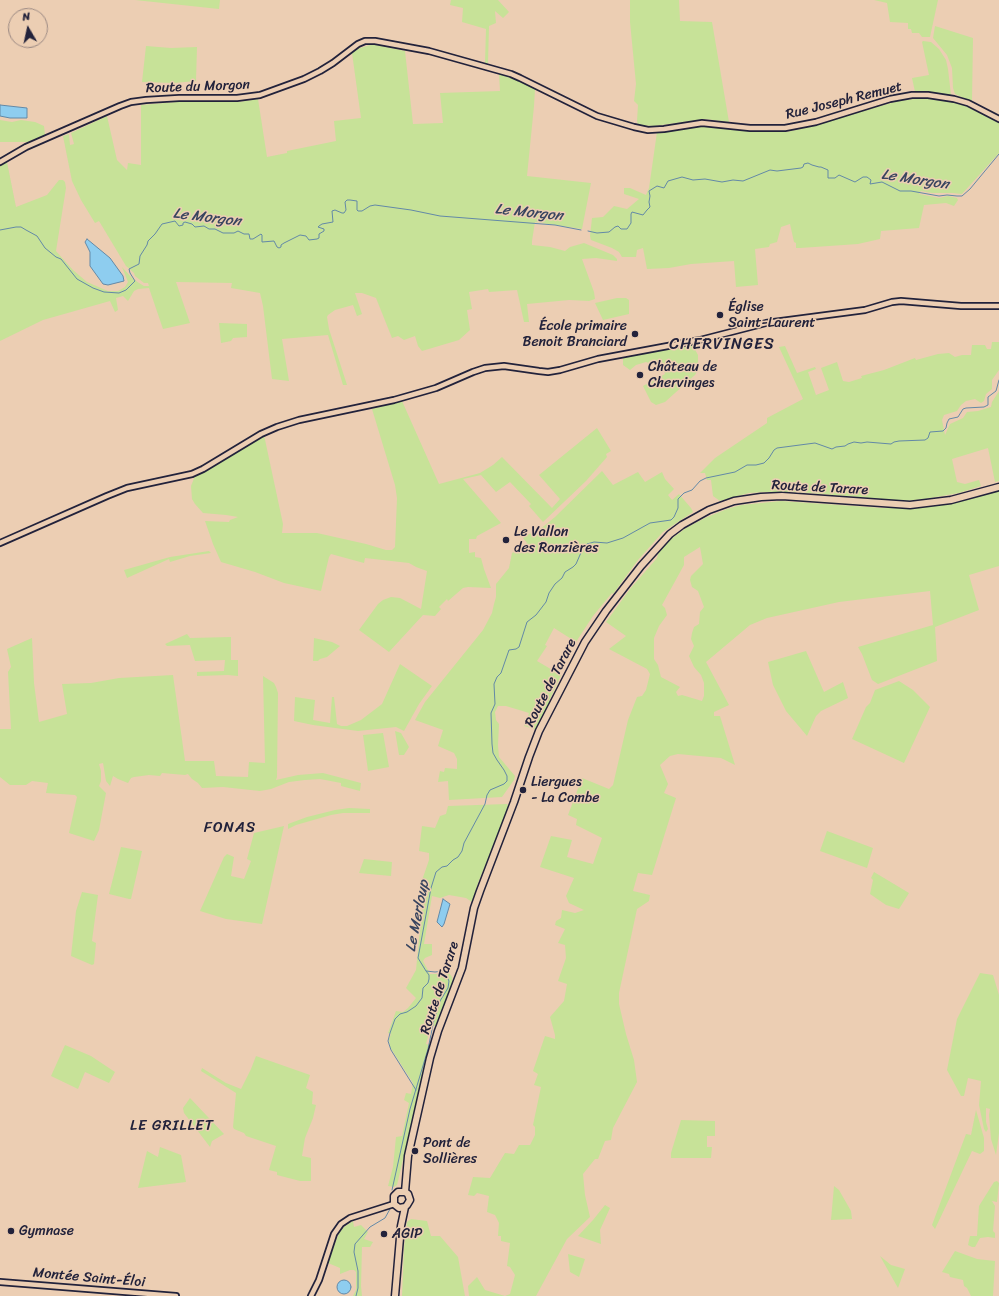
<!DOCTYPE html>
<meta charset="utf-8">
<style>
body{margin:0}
#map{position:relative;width:999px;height:1296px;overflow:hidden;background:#ecceb3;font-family:Sriracha,sans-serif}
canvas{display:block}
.north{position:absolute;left:8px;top:8px;width:40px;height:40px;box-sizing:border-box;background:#ecceb3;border:1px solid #9b8983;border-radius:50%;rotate:351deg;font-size:11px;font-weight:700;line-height:16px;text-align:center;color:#22223b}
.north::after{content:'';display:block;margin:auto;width:14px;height:18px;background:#22223b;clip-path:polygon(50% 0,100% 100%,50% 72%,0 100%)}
</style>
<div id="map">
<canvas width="999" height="1296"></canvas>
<div class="north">N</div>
</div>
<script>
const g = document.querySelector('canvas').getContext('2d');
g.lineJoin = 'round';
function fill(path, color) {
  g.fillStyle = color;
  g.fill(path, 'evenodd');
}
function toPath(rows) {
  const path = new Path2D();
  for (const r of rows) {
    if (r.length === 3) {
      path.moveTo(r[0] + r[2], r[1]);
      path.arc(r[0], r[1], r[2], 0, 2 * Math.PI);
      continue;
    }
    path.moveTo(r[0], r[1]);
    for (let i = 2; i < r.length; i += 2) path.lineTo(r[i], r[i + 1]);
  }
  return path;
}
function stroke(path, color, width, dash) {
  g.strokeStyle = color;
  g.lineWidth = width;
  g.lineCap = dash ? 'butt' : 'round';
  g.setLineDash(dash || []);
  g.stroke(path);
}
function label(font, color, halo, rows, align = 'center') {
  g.font = font + ' Sriracha,sans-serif';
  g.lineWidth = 3;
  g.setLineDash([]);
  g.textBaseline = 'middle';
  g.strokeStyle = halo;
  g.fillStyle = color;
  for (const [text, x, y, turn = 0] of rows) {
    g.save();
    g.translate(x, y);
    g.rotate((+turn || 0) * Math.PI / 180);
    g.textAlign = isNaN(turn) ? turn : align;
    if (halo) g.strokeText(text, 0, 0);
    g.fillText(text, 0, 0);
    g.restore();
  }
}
fill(toPath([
 [135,0,220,0,219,9],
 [451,0,498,0,509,12,503,18,495,11,496,23,489,26,488,63,485,63,486,29,462,22,463,8,450,5],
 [630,0,679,0,680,21,712,22,729,122,705,119,654,126,638,125,637,121,638,105,634,101,636,84,630,22],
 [874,0,938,0,930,37,922,37,919,33,912,33,911,29,908,29,908,23,890,22,887,3],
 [935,26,973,38,972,102,955,94,953,88,952,68,947,55,933,38],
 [923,41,931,42,939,49,946,60,948,69,951,95,915,92,912,78,929,75,922,42],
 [370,45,376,45,405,51,413,124,443,123,440,93,500,91,499,74,517,80,535,89,534,106,527,176,591,183,582,229,535,222,532,241,532,245,550,247,565,251,570,247,584,243,613,255,617,259,617,261,596,258,582,259,594,292,595,299,589,301,569,300,527,304,529,322,524,322,517,290,489,292,488,289,469,292,472,309,467,310,470,330,459,340,422,351,418,346,415,336,404,340,398,336,392,338,376,298,362,293,355,293,362,314,357,316,353,305,335,310,328,315,327,317,329,329,347,385,343,385,328,335,282,339,289,381,272,379,263,306,260,293,231,288,232,283,176,282,190,323,163,329,149,288,138,289,134,291,128,301,123,296,116,298,118,310,115,312,110,301,43,320,0,341,0,166,7,162,16,207,47,195,59,180,63,180,65,182,66,188,56,251,73,270,87,282,108,291,118,291,125,287,128,282,122,267,132,278,139,283,144,286,149,286,148,283,144,283,135,276,134,273,126,266,99,221,95,223,81,200,72,181,63,136,69,134,70,145,74,144,71,133,107,116,117,160,127,170,128,163,141,165,141,105,189,101,239,102,258,99,267,157,287,153,287,151,336,141,334,121,361,118,352,53,357,49],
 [146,46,171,48,197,47,196,81,174,83,142,82],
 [914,99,930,99,960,103,999,123,999,153,962,194,952,193,932,193,921,191,919,194,939,198,948,196,957,198,958,200,954,206,946,203,924,205,919,228,881,231,880,239,858,244,800,248,796,248,796,243,794,242,790,224,781,227,777,242,770,244,769,247,755,249,758,285,736,287,734,261,691,264,669,268,647,269,643,248,637,250,636,257,622,257,619,252,612,248,591,240,590,236,592,218,603,217,614,206,627,209,639,199,624,194,624,188,630,188,646,195,649,188,657,132,698,126,736,130,787,132,800,129,898,101],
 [0,120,12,122,21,120,35,122,44,126,45,135,28,142,0,142],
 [617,298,626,298,629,300,629,314,603,320,595,303],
 [219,323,247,324,247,337,233,338,231,341,221,343],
 [992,342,999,342,999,370,992,380,992,389,986,394,984,401,981,403,975,399,966,401,961,405,957,411,944,415,942,420,945,435,950,424,963,418,967,412,978,411,991,407,992,402,999,391,999,481,995,482,988,448,952,459,957,482,965,484,979,480,981,486,959,493,925,499,904,501,799,492,765,492,749,493,720,501,713,496,711,480,707,480,705,473,700,473,715,458,767,423,767,418,803,399,779,347,785,346,797,373,815,367,816,369,808,372,816,395,829,390,821,368,837,362,843,381,849,382,862,378,861,376,884,370,915,358,916,360,938,354,949,353,955,357,962,355,971,355,972,345,985,345,987,349,991,349],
 [692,344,698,355,698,370,695,375,665,402,656,405,651,402,643,386,665,374,661,362,653,365,646,362,636,365,630,370,623,365,623,357],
 [402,401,439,484,480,473,493,465,502,457,552,508,560,499,539,475,597,428,611,451,606,454,607,457,586,481,543,522,529,506,531,504,510,482,496,492,481,475,463,479,501,523,477,536,476,539,469,539,469,553,475,552,475,557,481,558,484,569,491,588,468,587,463,588,448,601,447,599,439,607,441,609,435,616,423,615,389,652,359,630,378,604,383,600,391,597,400,598,421,609,427,571,416,567,409,563,365,558,364,563,331,554,329,557,321,591,284,583,255,572,221,562,213,544,205,521,229,522,230,520,238,517,226,515,203,513,195,504,192,499,191,486,195,476,264,435,283,524,282,533,317,533,366,544,386,550,392,550,395,547,397,498,395,485,372,409],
 [602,471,613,485,638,472,645,482,662,472,665,479,674,489,668,495,672,500,679,494,691,508,693,512,663,532,638,560,613,594,612,593,593,616,576,642,554,628,545,645,547,646,537,661,561,675,549,701,551,702,537,730,524,726,529,713,506,706,498,706,495,712,496,720,499,724,498,745,499,757,515,776,514,780,502,797,449,800,448,781,438,782,440,771,444,772,445,768,457,769,457,759,454,753,438,746,443,730,415,720,425,702,483,630,492,613,494,604,496,597,496,584,509,568,512,553,527,543,523,538,524,536,539,530,555,517],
 [999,490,999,566,969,575,979,610,935,627,937,661,878,684,872,680,862,654,858,647,933,625,930,591,839,602,767,618,750,625,706,662,729,705,714,712,714,716,720,716,735,765,721,758,678,754,670,756,660,765,668,784,664,793,676,798,652,875,638,873,633,891,650,895,649,901,637,909,619,993,619,1004,626,1034,634,1060,637,1082,613,1128,611,1140,605,1141,598,1159,595,1159,583,1174,585,1195,590,1217,567,1239,536,1296,469,1296,468,1286,477,1277,485,1290,505,1296,510,1294,515,1275,510,1267,507,1266,510,1243,501,1241,501,1236,498,1236,499,1223,495,1215,487,1212,489,1196,477,1193,474,1196,468,1195,473,1177,490,1178,505,1153,514,1154,519,1145,530,1145,535,1135,535,1127,533,1125,541,1087,534,1085,538,1074,533,1071,545,1036,555,1039,555,1035,550,1017,564,1001,567,984,558,981,566,958,565,945,558,943,565,929,555,925,556,921,561,918,562,910,575,913,584,910,569,903,566,896,574,878,540,867,551,836,572,840,567,857,593,864,602,838,576,825,577,819,568,815,582,778,609,789,613,785,628,720,637,697,642,696,646,690,650,674,647,669,609,649,626,636,606,622,630,589,657,558,659,550,671,539,686,528,705,518,727,509,741,505,781,501,882,508,923,507,950,503],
 [700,547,703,564,691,576,690,580,692,587,698,591,704,607,700,612,699,624,694,627,692,633,691,639,694,646,689,656,694,667,701,675,704,683,704,696,702,701,682,695,678,696,676,692,680,687,661,677,658,665,654,659,654,638,659,626,667,615,665,608,662,605,684,565,684,557],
 [209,551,211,553,190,556,170,562,169,559,127,578,124,570,170,557],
 [187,634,190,638,231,637,231,660,238,660,238,676,228,675,197,676,197,672,224,671,225,660,195,661,190,645,167,646,165,644],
 [32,638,34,683,39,722,67,714,62,684,91,683,119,678,173,675,185,761,214,761,216,776,248,777,249,762,265,763,263,676,274,683,276,687,278,693,277,777,276,780,298,775,323,773,361,783,360,791,341,786,341,783,320,779,305,780,289,782,271,789,260,791,223,787,202,788,198,783,192,779,188,774,185,775,162,773,160,776,149,775,134,777,131,778,128,783,118,779,113,776,110,786,106,781,103,763,99,764,101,771,101,781,99,786,106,793,99,830,94,841,69,833,77,797,75,795,46,793,48,783,32,781,26,785,10,785,0,777,0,729,11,729,8,672,11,667,7,649],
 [314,638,332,642,340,646,327,657,320,659,318,661,313,661],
 [806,651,824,692,843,682,848,698,821,711,816,716,807,736,786,711,773,685,768,662],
 [400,664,432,686,419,704,404,731,396,727,358,731,313,725,294,721,295,697,315,700,313,720,330,723,332,697,334,697,337,724,341,726,347,726,361,720,382,704],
 [899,681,913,690,930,707,904,763,852,739,866,707,870,703,875,690],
 [395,731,401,733,409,747,404,755,399,755],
 [383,733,389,767,368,771,363,735],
 [507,804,509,807,478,883,472,902,466,898,449,895,440,898,432,896,424,944,432,944,432,955,425,958,423,961,430,974,440,974,438,971,446,969,452,977,453,984,435,1026,431,1026,426,1044,430,1045,397,1185,394,1187,388,1186,393,1167,396,1137,402,1136,409,1103,404,1100,406,1093,411,1094,413,1083,390,1047,389,1039,391,1034,388,1033,396,1011,403,1012,408,1008,416,998,406,988,416,970,422,908,428,893,419,889,429,860,429,853,419,851,422,826,435,828,440,816,446,814,448,806],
 [349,808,370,809,370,813,343,813,331,815,296,825,288,829,288,824,307,817,335,810],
 [284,826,262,924,226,919,200,911,224,857,227,854,234,857,231,876,244,879,251,861,247,859,254,833],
 [827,831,873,848,867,868,820,851],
 [121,847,142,851,131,899,129,899,109,894],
 [364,859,392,862,391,876,359,873],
 [874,872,909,893,899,909,886,905,870,894,873,880,871,878],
 [82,892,98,895,92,941,96,943,94,964,92,965,71,956,76,911],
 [980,973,993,975,999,995,999,1133,996,1155,991,1139,989,1115,990,1109,986,1108,986,1122,988,1129,986,1132,984,1129,979,1105,981,1081,968,1078,964,1096,961,1096,947,1070,957,1019],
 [65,1045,91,1056,115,1072,109,1083,85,1072,78,1089,51,1076],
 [256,1056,310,1075,306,1088,313,1092,312,1104,316,1105,313,1118,305,1138,302,1156,311,1158,311,1181,300,1181,277,1175,277,1172,269,1170,276,1146,246,1136,244,1133,234,1129,233,1127,236,1093,201,1071,202,1068,226,1083,241,1089,251,1069],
 [190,1098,224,1134,212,1141,210,1147,184,1113,183,1108],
 [976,1110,984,1138,984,1151,980,1154,972,1151,935,1229,932,1225,966,1134,971,1135],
 [681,1120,715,1121,715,1136,707,1136,707,1147,712,1147,711,1158,671,1158,671,1153],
 [160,1147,181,1155,186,1182,138,1188,147,1151,158,1157],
 [997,1181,999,1183,997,1202,992,1201,995,1206,993,1231,995,1233,995,1238,988,1237,980,1238,975,1247,972,1247,968,1245,970,1236,977,1236,979,1206,994,1182],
 [834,1186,839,1190,851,1211,852,1219,831,1220],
 [605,1205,610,1208,600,1230,601,1244,578,1236,593,1220],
 [411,1219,427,1221,431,1236,440,1236,458,1257,465,1296,402,1296,404,1248,407,1222],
 [353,1221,354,1227,361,1225,368,1232,364,1239,373,1242,370,1247,362,1247,361,1286,362,1296,353,1296,356,1290,356,1272,354,1270,350,1270,340,1274,340,1268,328,1263,339,1233,344,1227],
 [955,1251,977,1259,995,1261,993,1296,971,1296,967,1288,964,1286,963,1280,950,1277,949,1274,942,1272],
 [568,1254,585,1259,579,1277,570,1272],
 [880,1256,891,1265,905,1269,898,1288]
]), '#c7e298');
const water = toPath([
 [0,105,27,108,27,118,10,118,0,116,0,105],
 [87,239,110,258,123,276,124,281,108,285,103,284,90,266,90,252,85,242,87,239],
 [443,899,450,904,444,924,442,927,437,922,443,899],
 [344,1287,7]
]);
fill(water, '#8ecdef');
stroke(water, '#6389a7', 1);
stroke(toPath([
 [0,230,16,227,21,227,26,230,37,236,45,248,56,257,61,259,77,279,93,288,104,292,119,293,126,290,135,281,130,273,129,269,139,264,140,256,147,245,148,241,155,234,162,224,175,221,179,226,183,225,183,223,185,222,192,224,195,227,204,226,209,229,215,229,223,233,234,233,238,231,244,234,249,234,250,239,253,239,261,234,262,235,262,242,274,241,277,247,279,248,281,247,281,245,284,243,300,235,306,236,309,240,317,239,319,238,319,234,324,231,324,229,318,227,319,226,322,224,333,222,332,211,335,210,342,213,344,213,346,210,345,202,347,200,350,200,357,201,357,210,358,211,362,211,370,206,375,205,411,210,440,216,555,225,581,230],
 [588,231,597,233,609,232,615,227,618,226,621,229,627,229,631,223,631,214,632,212,643,215,647,210,650,207,649,202,650,196,649,191,657,186,664,188,668,181,682,177,693,180,705,179,722,182,733,180,743,181,770,170,777,171,801,168,803,167,804,164,808,163,812,165,819,167,821,167,828,170,828,178,835,178,839,175,855,182,863,177,867,177,871,180,870,184,882,182,900,191,911,191,939,196,947,195,957,196,962,196,970,189,999,154],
 [416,1090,391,1050,388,1041,390,1033,395,1019,400,1014,407,1012,416,1006,422,998,423,988,428,983,429,979,429,975,426,971],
 [392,1190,410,1109,428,1049,434,1020,440,1001,448,988,449,981,444,971,435,972,426,971,418,958,431,888,436,872,442,867,447,866,453,860,458,857,462,851,464,843,485,804,487,795,490,790,504,784,507,781,507,776,504,770,497,760,493,753,492,744,491,713,495,704,494,684,497,677,501,673,509,650,516,649,519,647,527,622,536,615,546,602,549,593,555,584,562,578,565,572,573,567,576,564,583,548,587,544,594,542,607,543,623,538,650,523,671,520,674,517,678,508,678,499,684,493,692,490,700,481,706,478,735,472,747,465,756,465,764,463,769,458,774,450,777,448,815,443,832,449,836,447,845,446,848,444,854,442,861,443,867,442,891,444,894,442,899,441,925,440,928,438,930,432,943,431,946,428,947,423,949,419,958,417,963,409,966,408,984,407,988,405,988,397,996,391,999,380],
 [356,1296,358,1288,358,1271,354,1252,355,1244,370,1227,385,1218,390,1209]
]), '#6389a7', 1);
const minor = toPath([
 [0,162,26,147,120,106,131,102,146,100,179,98,237,98,260,95,304,79,320,71,333,63,358,44,365,41,375,41,429,51,511,74,520,78,597,116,634,127,648,130,664,129,702,123,750,128,785,128,816,122,890,99,912,95,928,95,954,99,968,103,999,119],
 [0,543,107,496,127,488,192,474,203,469,261,434,277,427,299,420,394,400,436,388,473,372,485,368,504,366,539,371,548,372,560,370,598,359,700,340,766,323,865,310,892,302,901,301,961,306,999,306],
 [0,1282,176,1296],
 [311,1296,319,1280,334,1234,341,1224,350,1218,394,1204]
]);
const major = toPath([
 [405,1192,408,1156,430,1058,438,1031,462,968,474,908,480,891,514,802,529,757,539,731,585,642,606,611,641,566,670,534,682,525,709,510,734,501,761,497,782,496,910,505,951,500,999,487],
 [395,1296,401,1226,405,1207,407,1205,410,1200,408,1194,405,1192,398,1192,394,1196,394,1204,399,1208,405,1207]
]);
stroke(minor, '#22223b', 8);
stroke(major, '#22223b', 9);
stroke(minor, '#ecceb3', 4.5);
stroke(major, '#ecceb3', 6);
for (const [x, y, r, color] of [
 [720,315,4,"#22223b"],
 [635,334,4,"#22223b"],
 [640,375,4,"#22223b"],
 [506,540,4,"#22223b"],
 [523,790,4,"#22223b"],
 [415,1151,4,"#22223b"],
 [11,1231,4,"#22223b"],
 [384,1234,4,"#22223b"]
]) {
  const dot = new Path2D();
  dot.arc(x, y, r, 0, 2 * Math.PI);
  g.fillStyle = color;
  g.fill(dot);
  stroke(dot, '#ecceb3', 1.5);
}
label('14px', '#22223b', '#ecceb3', [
 ["Route du Morgon",198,87,-2],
 ["Rue Joseph Remuet",844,101,-14],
 ["Route de Tarare",820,488,3],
 ["Route de Tarare",551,683,-63],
 ["Route de Tarare",440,988,-72],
 ["Montée Saint-Éloi",89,1278,5]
]);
label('14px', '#22223b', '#ecceb3', [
 ["Église",728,307],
 ["Saint-Laurent",728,323],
 ["École primaire",627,326,"right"],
 ["Benoit Branciard",627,342,"right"],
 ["Château de",648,367],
 ["Chervinges",648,383],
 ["Le Vallon",514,532],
 ["des Ronzières",514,548],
 ["Liergues",531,782],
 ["- La Combe",531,798],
 ["Pont de",423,1143],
 ["Sollières",423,1159],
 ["Gymnase",19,1231],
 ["AGIP",392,1234]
], 'left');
label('italic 15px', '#38445f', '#ecceb3', [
 ["Le Morgon",915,180,9],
 ["Le Morgon",529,213,6],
 ["Le Morgon",207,218,7],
 ["Le Merloup",418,916,-79]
]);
g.letterSpacing = '1px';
label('15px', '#22223b', '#ecceb3', [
 ["FONAS",230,828],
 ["LE GRILLET",172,1126]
]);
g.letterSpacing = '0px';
g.letterSpacing = '1px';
label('16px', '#22223b', '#ecceb3', [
 ["CHERVINGES",722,345]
]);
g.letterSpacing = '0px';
</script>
